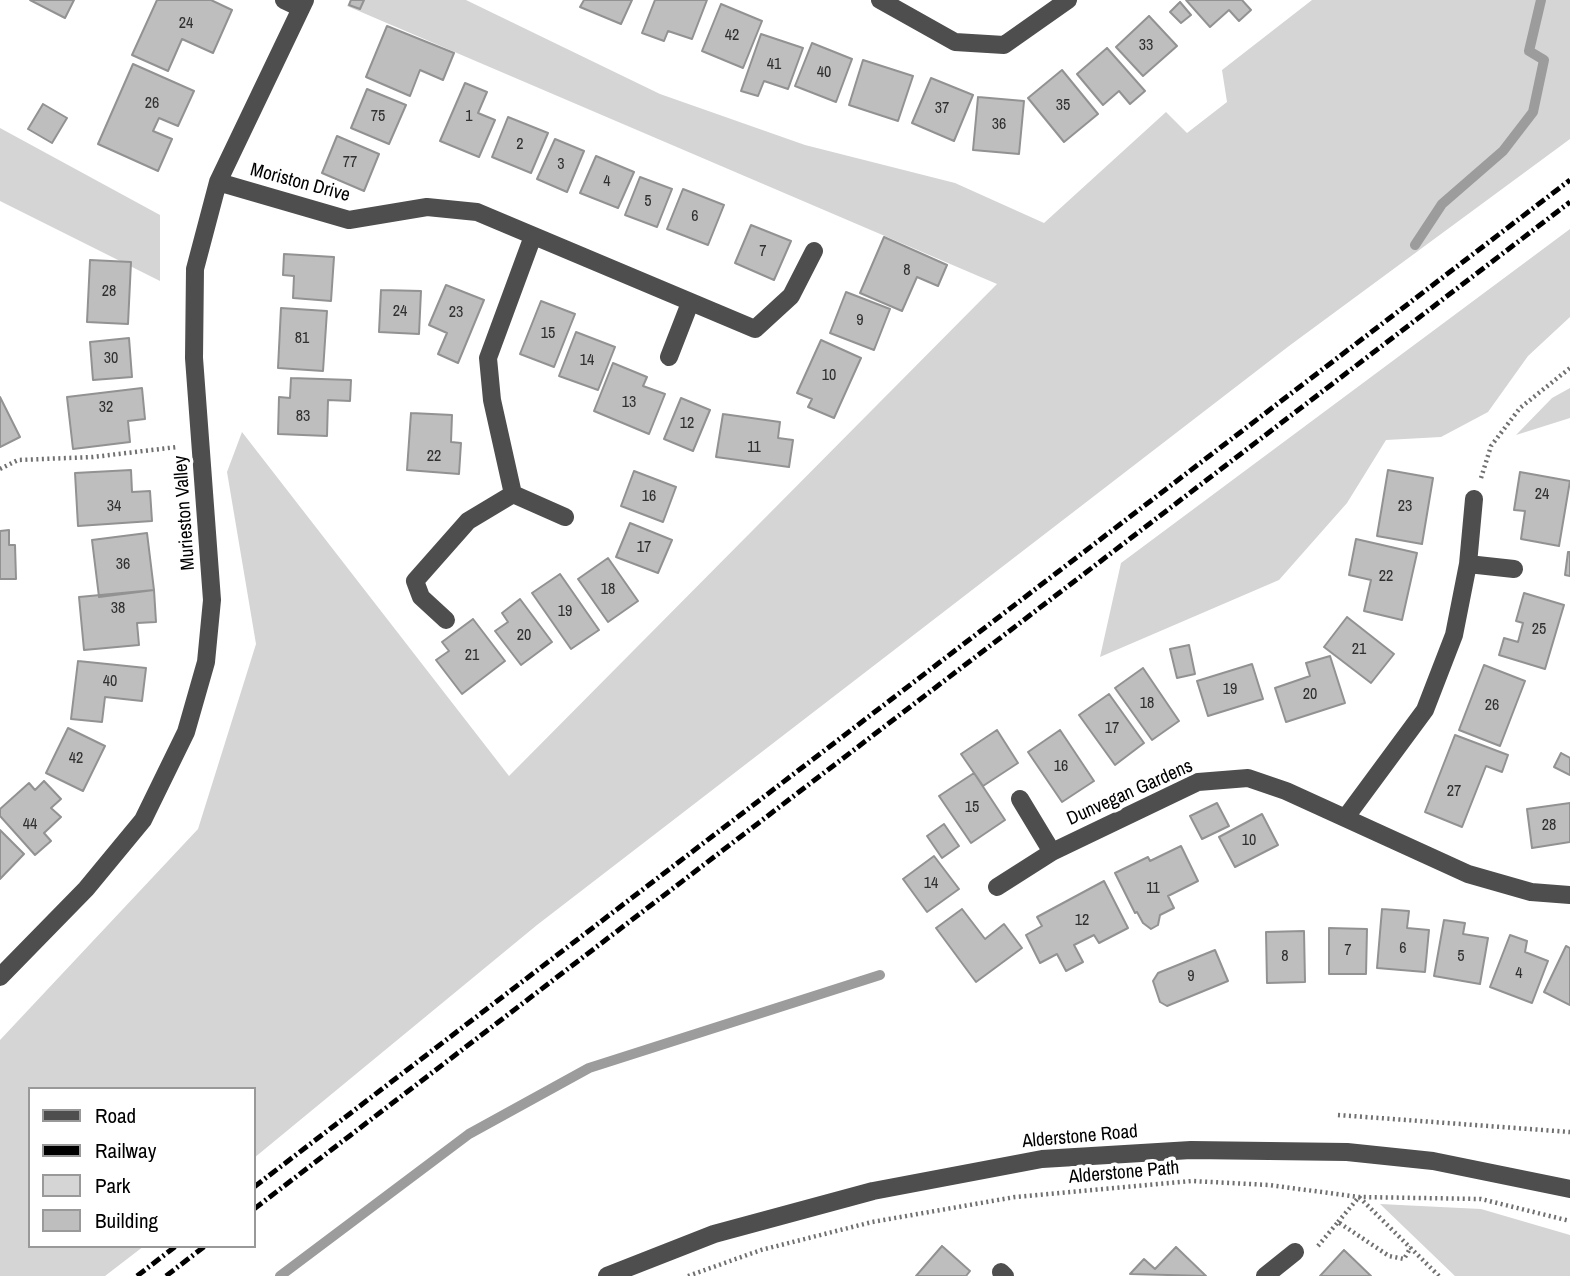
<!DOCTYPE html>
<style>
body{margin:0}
#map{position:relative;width:1570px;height:1276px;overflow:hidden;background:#fff;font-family:"Archivo Narrow",sans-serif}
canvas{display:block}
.legend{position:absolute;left:28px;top:1087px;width:228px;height:161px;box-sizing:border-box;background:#fff;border:2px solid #999;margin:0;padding:9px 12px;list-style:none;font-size:21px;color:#000}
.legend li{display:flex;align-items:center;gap:14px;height:35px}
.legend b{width:35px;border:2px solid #999}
</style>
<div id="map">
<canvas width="1570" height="1276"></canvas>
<ul class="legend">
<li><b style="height:9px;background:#4e4e4e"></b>Road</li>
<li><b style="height:9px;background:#000"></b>Railway</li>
<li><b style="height:19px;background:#d5d5d5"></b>Park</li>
<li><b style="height:19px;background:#bebebe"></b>Building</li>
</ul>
</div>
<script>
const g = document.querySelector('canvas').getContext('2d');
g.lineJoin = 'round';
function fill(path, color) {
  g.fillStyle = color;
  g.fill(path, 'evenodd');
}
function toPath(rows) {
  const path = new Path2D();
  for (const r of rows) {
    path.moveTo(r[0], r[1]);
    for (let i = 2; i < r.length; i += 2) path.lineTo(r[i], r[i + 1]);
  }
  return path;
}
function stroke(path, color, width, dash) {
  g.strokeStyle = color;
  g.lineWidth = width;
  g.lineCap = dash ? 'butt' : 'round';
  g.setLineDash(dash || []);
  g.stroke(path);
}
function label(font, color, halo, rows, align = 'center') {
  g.font = font + ' "Archivo Narrow",sans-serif';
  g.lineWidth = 7;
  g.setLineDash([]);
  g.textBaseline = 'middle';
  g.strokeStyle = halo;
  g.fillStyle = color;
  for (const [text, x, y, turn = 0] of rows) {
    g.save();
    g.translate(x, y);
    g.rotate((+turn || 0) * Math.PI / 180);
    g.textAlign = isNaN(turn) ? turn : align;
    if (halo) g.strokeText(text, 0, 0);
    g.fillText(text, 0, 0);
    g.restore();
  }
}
fill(toPath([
 [350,0,466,0,660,94,805,145,955,183,1044,223,1166,112,1187,133,1227,102,1222,70,1312,0,1570,0,1570,139,1289,346,537,925,254,1158,254,1089,30,1089,30,1246,144,1246,105,1276,0,1276,0,1040,198,829,256,644,227,472,242,432,509,776,997,284,347,6],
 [0,128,160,215,160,281,0,201],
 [1570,229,1570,317,1528,356,1488,412,1441,437,1386,440,1347,503,1279,580,1100,657,1121,563],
 [1570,388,1570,418,1516,435,1552,398],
 [1380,1204,1481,1209,1570,1235,1570,1276,1455,1276]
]), '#d5d5d5');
stroke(toPath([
 [1415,245,1442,204,1503,151,1533,112,1544,60,1529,51,1541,0],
 [280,1276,469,1134,589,1068,880,975]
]), '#9c9c9c', 10);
const building = toPath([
 [30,0,74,0,65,18,30,0],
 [157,0,211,0,232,10,213,53,182,39,168,71,132,55,157,0],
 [351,0,364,0,360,9,349,5,351,0],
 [584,0,632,0,621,24,580,7,584,0],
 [655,0,707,0,692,39,668,31,664,41,642,33,655,0],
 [1186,0,1242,0,1251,10,1239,21,1229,10,1210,27,1186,0],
 [1180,2,1191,15,1181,23,1170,12,1180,2],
 [721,4,762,21,743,68,702,51,721,4],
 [1149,16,1177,46,1143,76,1116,47,1149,16],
 [387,26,454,53,443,80,420,70,410,96,366,77,387,26],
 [761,34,803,48,788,89,764,81,758,96,741,91,761,34],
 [812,43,852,59,836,102,795,86,812,43],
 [1107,48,1145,91,1130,104,1119,91,1103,105,1077,74,1107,48],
 [863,60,913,76,898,121,849,105,863,60],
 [133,64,194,91,178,126,159,118,153,131,172,139,158,171,98,144,133,64],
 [1062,70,1098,114,1064,142,1028,98,1062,70],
 [931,78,973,95,954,141,912,123,931,78],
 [465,83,487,92,478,113,495,120,479,157,440,141,465,83],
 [367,89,406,105,389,144,351,128,367,89],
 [978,97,1024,101,1019,154,973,150,978,97],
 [43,104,67,118,52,143,28,129,43,104],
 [508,117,548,133,531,173,492,157,508,117],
 [337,136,379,154,364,191,322,173,337,136],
 [555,139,584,151,567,192,537,179,555,139],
 [596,156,634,172,618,208,580,193,596,156],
 [640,177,672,189,657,227,625,215,640,177],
 [683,189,724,205,708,245,667,229,683,189],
 [751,225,791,241,774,280,735,263,751,225],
 [884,237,947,265,938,286,917,277,902,311,860,293,884,237],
 [284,254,334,257,331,301,293,298,294,276,283,275,284,254],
 [90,260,131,262,128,324,87,322,90,260],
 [446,285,484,300,458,363,438,354,447,333,429,325,446,285],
 [381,290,421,291,419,334,379,332,381,290],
 [846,292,890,309,874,350,830,333,846,292],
 [541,301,575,314,554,367,520,354,541,301],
 [281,308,327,311,323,371,278,368,281,308],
 [576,332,615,347,598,390,559,376,576,332],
 [129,338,132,377,93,380,90,342,129,338],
 [821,340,861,358,834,418,808,407,812,399,797,393,821,340],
 [613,363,647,377,643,386,665,394,649,434,594,411,613,363],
 [291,378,351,380,350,401,328,400,327,436,278,434,279,397,290,398,291,378],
 [142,388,145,419,128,421,130,442,73,449,67,397,142,388],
 [0,397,20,437,0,447,0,397],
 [681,398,710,410,693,451,664,439,681,398],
 [411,413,452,415,451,442,461,443,459,474,407,470,411,413],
 [723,414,780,422,778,438,793,440,789,467,716,457,723,414],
 [131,470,132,492,150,491,152,521,78,526,75,473,131,470],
 [1388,470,1433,478,1422,544,1377,536,1388,470],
 [634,471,676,487,663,522,621,506,634,471],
 [1520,472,1570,481,1559,546,1521,539,1525,511,1514,510,1520,472],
 [630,523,672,540,658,573,616,557,630,523],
 [9,530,9,545,15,545,16,579,0,579,0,531,9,530],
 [147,533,154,590,99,597,92,540,147,533],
 [1356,539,1417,553,1402,620,1364,611,1371,580,1349,575,1356,539],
 [1568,552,1570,552,1570,576,1565,575,1568,552],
 [608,558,638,601,608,622,578,579,608,558],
 [560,574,599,630,571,649,532,593,560,574],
 [154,590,156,622,137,623,139,645,84,650,79,597,154,590],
 [1524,593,1564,605,1545,669,1499,655,1504,638,1518,642,1523,623,1516,621,1524,593],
 [520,599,552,642,521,665,495,631,508,622,502,613,520,599],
 [1347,617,1394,654,1371,683,1324,647,1347,617],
 [473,619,505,661,462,694,436,660,449,651,442,642,473,619],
 [1189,645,1195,674,1177,678,1170,649,1189,645],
 [1330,656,1345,703,1286,722,1275,688,1310,676,1306,663,1330,656],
 [78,661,146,668,142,701,105,697,102,722,71,719,78,661],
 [1252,664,1263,699,1208,716,1197,681,1252,664],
 [1484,665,1525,681,1500,746,1459,730,1484,665],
 [1143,668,1179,721,1152,740,1115,688,1143,668],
 [1109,694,1144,743,1115,765,1079,715,1109,694],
 [68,728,105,746,83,791,46,773,68,728],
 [997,730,1018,763,983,786,961,754,997,730],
 [1060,730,1094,781,1062,802,1028,752,1060,730],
 [1455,735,1508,755,1502,772,1486,766,1462,827,1425,812,1455,735],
 [1561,753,1570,758,1570,775,1554,767,1561,753],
 [974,773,1005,820,971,843,939,796,974,773],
 [44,781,61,799,51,808,61,817,44,833,51,841,35,855,0,816,0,809,29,783,35,790,44,781],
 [1217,803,1229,826,1202,839,1190,816,1217,803],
 [1570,803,1570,842,1532,848,1527,809,1570,803],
 [1262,814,1278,845,1235,867,1219,837,1262,814],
 [944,824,959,846,942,858,927,836,944,824],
 [0,830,24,854,0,879,0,830],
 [1181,846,1198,881,1168,896,1174,908,1160,915,1158,925,1151,929,1143,923,1137,912,1135,913,1115,873,1148,857,1150,861,1181,846],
 [934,856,959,889,927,912,903,879,934,856],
 [1104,881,1128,928,1099,943,1094,935,1074,945,1083,962,1066,971,1057,954,1040,963,1026,935,1042,926,1037,917,1104,881],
 [962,909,985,939,1004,924,1022,948,976,982,936,928,962,909],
 [1382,909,1409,911,1407,928,1429,930,1425,972,1377,968,1382,909],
 [1444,920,1465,923,1463,934,1488,938,1480,984,1434,976,1444,920],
 [1329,928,1367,929,1366,974,1329,974,1329,928],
 [1304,931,1305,982,1267,983,1266,932,1304,931],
 [1510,935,1527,941,1525,952,1548,961,1532,1003,1490,987,1510,935],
 [1566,946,1570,948,1570,1005,1544,992,1566,946],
 [1215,950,1228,981,1167,1006,1160,1002,1153,981,1158,973,1215,950],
 [942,1246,970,1271,966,1276,916,1276,942,1246],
 [1176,1247,1206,1276,1130,1274,1144,1259,1155,1269,1176,1247],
 [1344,1250,1371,1276,1320,1276,1344,1250]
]);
fill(building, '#bebebe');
stroke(building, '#929292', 2);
stroke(toPath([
 [0,469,18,460,93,457,177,447],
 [1481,478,1491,446,1520,408,1570,368],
 [1338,1115,1570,1132],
 [1338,1222,1359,1197,1439,1276],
 [1318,1246,1338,1222,1389,1256,1404,1259,1411,1247],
 [688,1276,761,1250,872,1222,1015,1197,1192,1181,1269,1185,1359,1197,1481,1199,1570,1221]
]), '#707070', 4.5, [2, 3.5]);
stroke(toPath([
 [284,0,301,8],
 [880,0,955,42,1004,45,1068,0],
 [218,182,349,220,427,207,477,212,755,329,791,296,814,251],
 [533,236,488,358,492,400,513,494,565,517],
 [669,357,690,303],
 [1468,564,1514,569],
 [446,620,421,597,415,581,468,521,513,494],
 [1020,799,1052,852],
 [1346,817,1425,710,1454,635,1468,564,1474,499],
 [997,887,1052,852,1198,782,1248,778,1286,791,1468,874,1531,892,1570,895],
 [0,977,86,889,143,820,186,732,206,662,212,600,194,358,195,269,218,182,305,0],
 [1001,1272,1005,1276],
 [607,1276,714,1234,873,1191,1042,1159,1191,1150,1347,1152,1433,1161,1570,1189],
 [1265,1276,1295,1252]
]), '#4e4e4e', 18);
stroke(toPath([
 [254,1187,1570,180],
 [254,1209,1570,202],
 [137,1276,176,1246],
 [166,1276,205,1246]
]), '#000', 5, [10, 3.5, 2, 3.5]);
label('16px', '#303030', null, [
 ["24",186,24],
 ["42",732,36],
 ["33",1146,46],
 ["41",774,65],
 ["40",824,73],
 ["26",152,104],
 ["35",1063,106],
 ["37",942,109],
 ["75",378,117],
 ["1",469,117],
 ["36",999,125],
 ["2",520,145],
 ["77",350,163],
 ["3",561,165],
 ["4",607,182],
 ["5",648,202],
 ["6",695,217],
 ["7",763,252],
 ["8",907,271],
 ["28",109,292],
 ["24",400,312],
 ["23",456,313],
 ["9",860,321],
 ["15",548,334],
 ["81",302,339],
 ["30",111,359],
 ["14",587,361],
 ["10",829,376],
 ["13",629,403],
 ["32",106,408],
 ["83",303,417],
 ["12",687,424],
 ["11",754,448],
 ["22",434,457],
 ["24",1542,495],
 ["16",649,497],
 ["34",114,507],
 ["23",1405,507],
 ["17",644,548],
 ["36",123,565],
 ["22",1386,577],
 ["18",608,590],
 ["38",118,609],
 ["19",565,612],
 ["25",1539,630],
 ["20",524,636],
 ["21",1359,650],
 ["21",472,656],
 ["40",110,682],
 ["19",1230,690],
 ["20",1310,695],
 ["18",1147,704],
 ["26",1492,706],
 ["17",1112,729],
 ["42",76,759],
 ["16",1061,767],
 ["27",1454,792],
 ["15",972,808],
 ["44",30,825],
 ["28",1549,826],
 ["10",1249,841],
 ["14",931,884],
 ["11",1153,889],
 ["12",1082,921],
 ["6",1403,949],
 ["7",1348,951],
 ["8",1285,957],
 ["5",1461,957],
 ["4",1519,974],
 ["9",1191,977]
]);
label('19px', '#000', '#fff', [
 ["Moriston Drive",300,183,15],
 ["Murieston Valley",185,513,-94],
 ["Dunvegan Gardens",1130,793,-24],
 ["Alderstone Road",1080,1137,-5],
 ["Alderstone Path",1124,1173,-5]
]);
</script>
